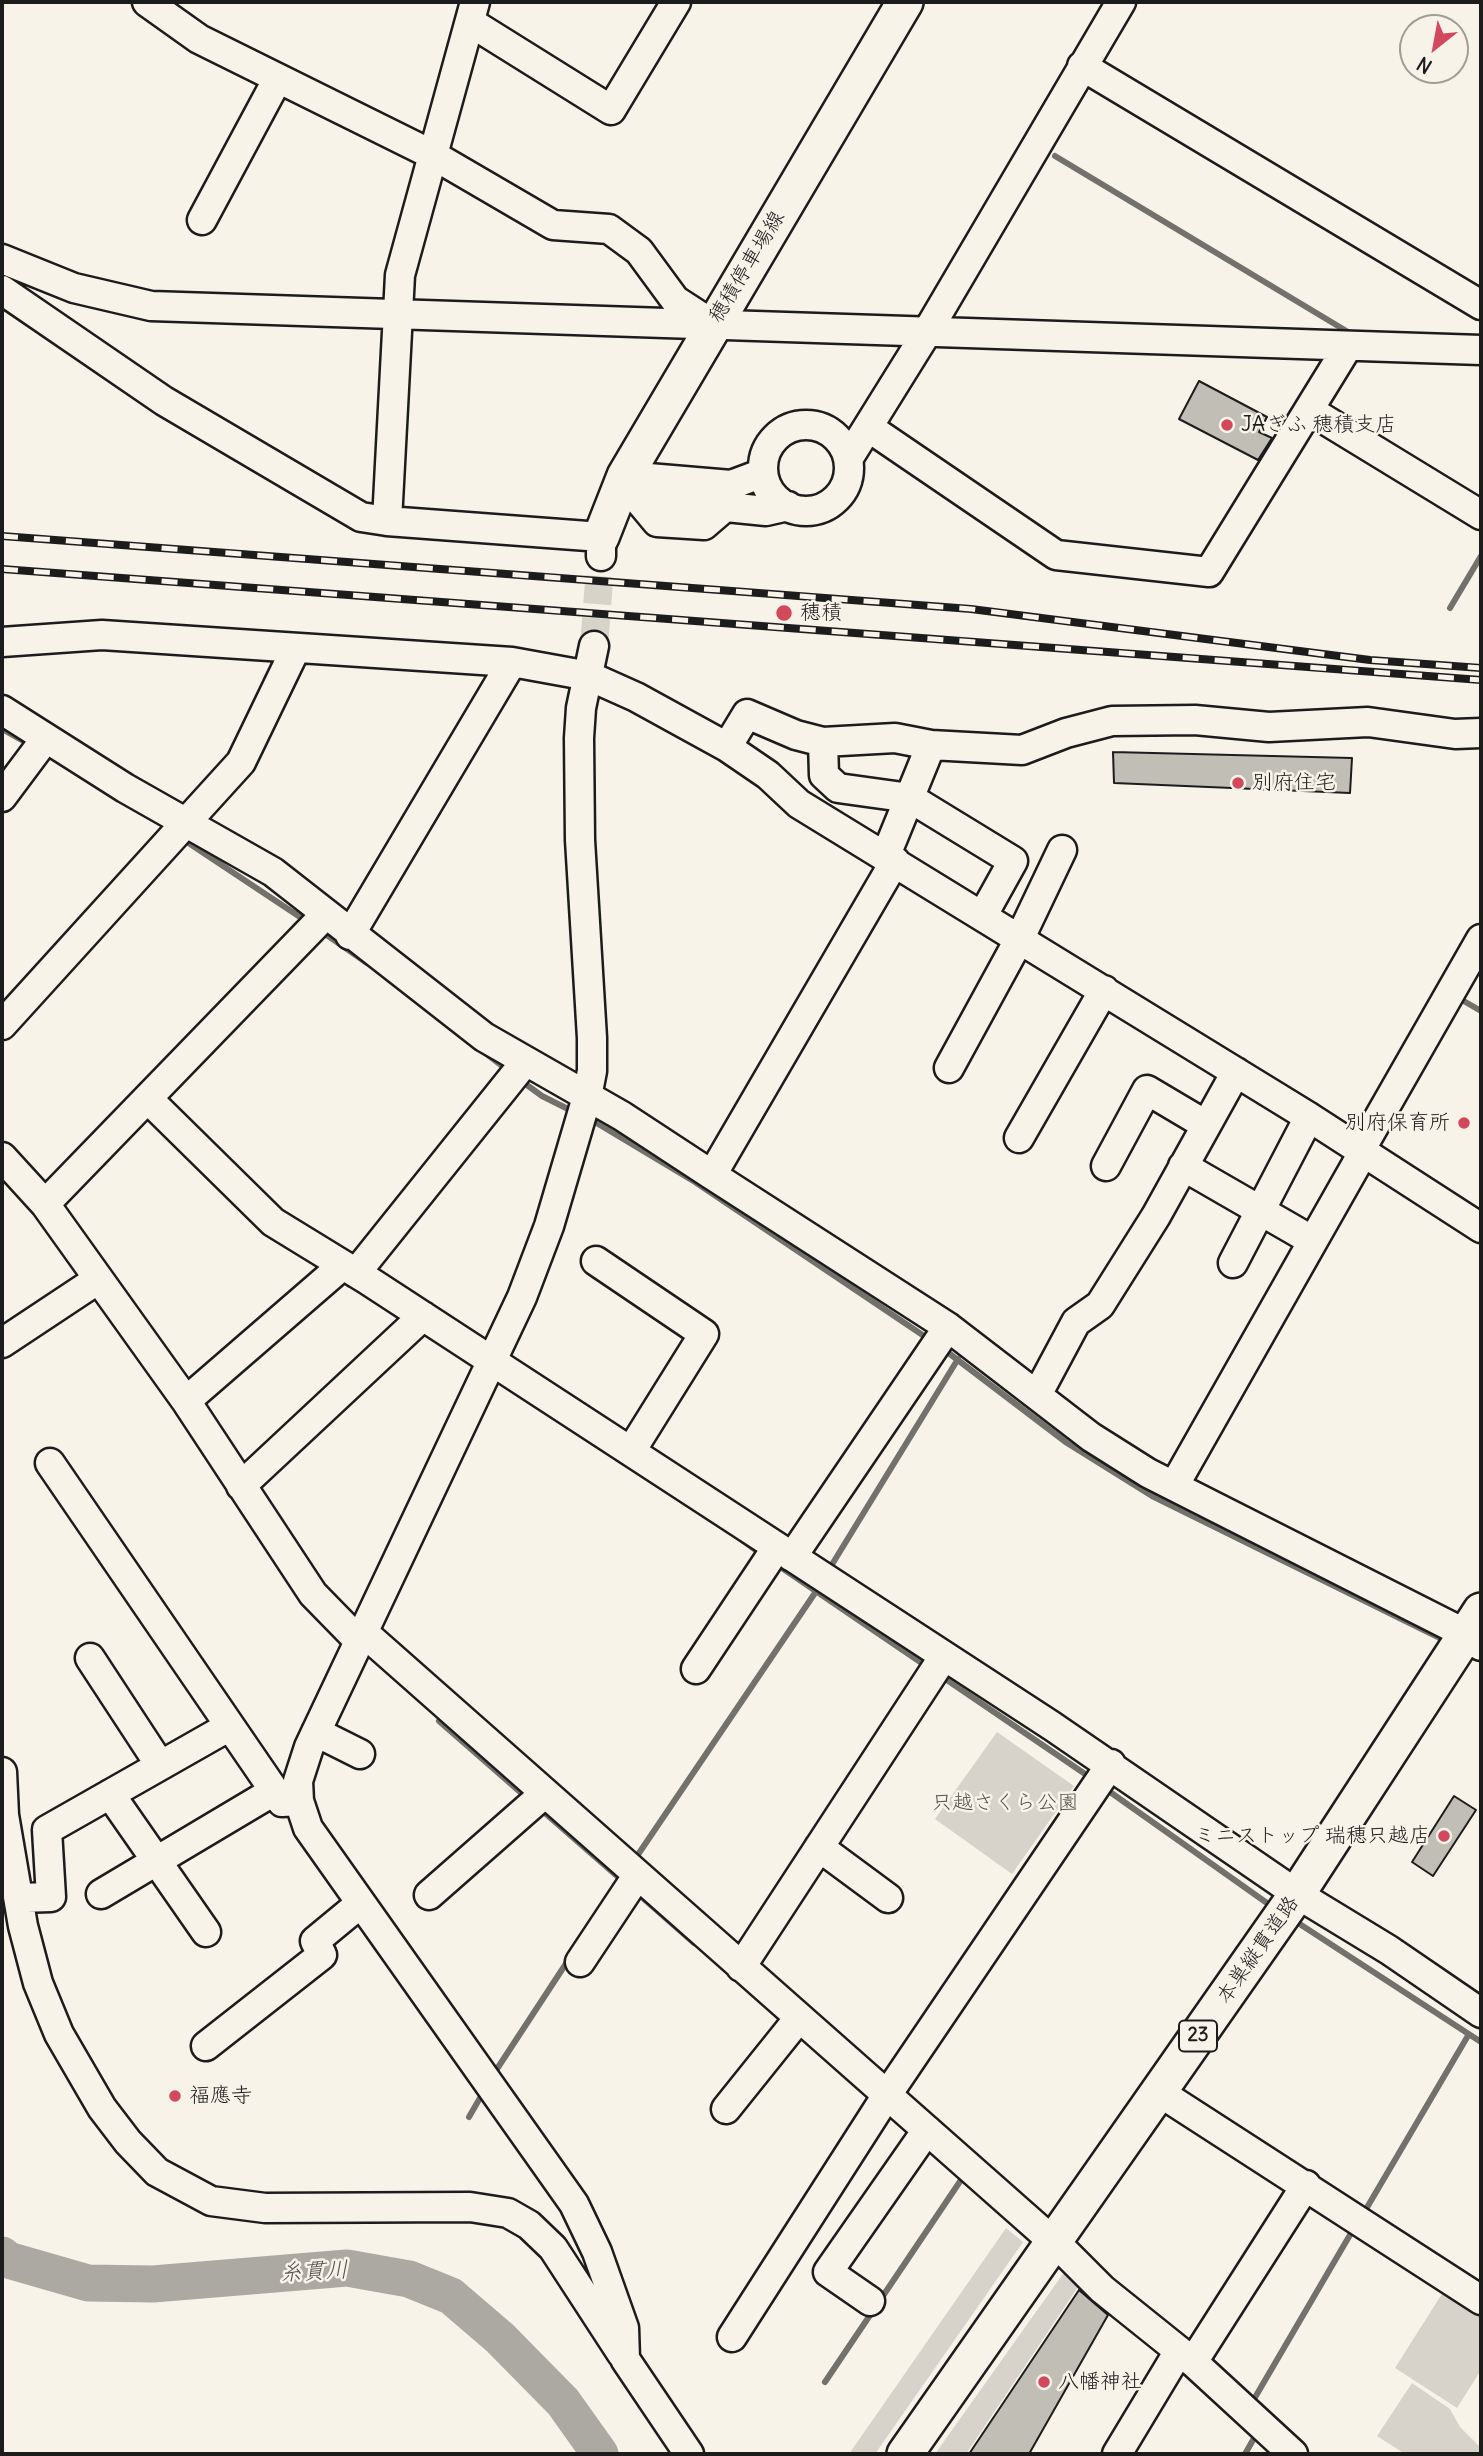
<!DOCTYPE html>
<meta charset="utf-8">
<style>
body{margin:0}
#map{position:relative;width:1483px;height:2456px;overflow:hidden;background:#f7f3e8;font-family:Delius,sans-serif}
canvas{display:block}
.frame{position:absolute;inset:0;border:4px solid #1c1c1c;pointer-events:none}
.north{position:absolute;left:1399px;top:14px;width:70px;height:70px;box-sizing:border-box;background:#f7f3e8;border:2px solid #9f9d96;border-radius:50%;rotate:211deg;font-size:19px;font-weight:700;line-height:28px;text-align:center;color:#1c1c1c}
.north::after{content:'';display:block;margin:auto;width:24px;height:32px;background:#d1495b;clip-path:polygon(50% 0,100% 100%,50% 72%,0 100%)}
</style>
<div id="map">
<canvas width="1483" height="2456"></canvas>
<div class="frame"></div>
<div class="north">N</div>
</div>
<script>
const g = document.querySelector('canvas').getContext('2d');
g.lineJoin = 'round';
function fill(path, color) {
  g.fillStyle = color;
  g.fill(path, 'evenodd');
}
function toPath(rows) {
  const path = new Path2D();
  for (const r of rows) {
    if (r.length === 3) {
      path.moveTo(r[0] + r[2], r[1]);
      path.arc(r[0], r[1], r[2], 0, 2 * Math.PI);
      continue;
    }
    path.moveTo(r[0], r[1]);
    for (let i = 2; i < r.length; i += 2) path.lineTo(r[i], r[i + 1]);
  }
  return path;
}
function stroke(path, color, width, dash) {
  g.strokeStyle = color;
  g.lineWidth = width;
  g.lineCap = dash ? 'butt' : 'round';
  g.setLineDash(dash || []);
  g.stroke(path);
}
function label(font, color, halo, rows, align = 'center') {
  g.font = font + ' Delius,"Klee One",sans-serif';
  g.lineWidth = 5;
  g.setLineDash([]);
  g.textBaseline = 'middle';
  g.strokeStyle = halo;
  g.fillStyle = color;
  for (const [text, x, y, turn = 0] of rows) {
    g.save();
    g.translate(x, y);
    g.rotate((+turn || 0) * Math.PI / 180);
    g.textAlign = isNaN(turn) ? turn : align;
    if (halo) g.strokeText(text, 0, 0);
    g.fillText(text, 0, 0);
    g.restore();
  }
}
fill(toPath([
 [997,1732,1074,1786,1012,1874,935,1819],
 [1006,2228,1023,2242,875,2454,849,2454],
 [1065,2271,1080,2284,966,2454,935,2454],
 [1445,2289,1449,2296,1481,2317,1481,2370,1457,2408,1395,2368],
 [1412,2383,1450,2409,1460,2427,1481,2448,1481,2454,1405,2454,1377,2436]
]), '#d7d3cb');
stroke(toPath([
 [1055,156,1353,335],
 [1450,608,1481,556],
 [2,729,32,746],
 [181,838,309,923],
 [321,931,367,963],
 [1462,1000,1481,1011],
 [484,1052,509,1071],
 [520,1080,542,1096,574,1112],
 [590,1119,695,1182,930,1340],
 [942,1348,1067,1443,1152,1496,1448,1642],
 [742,1540,764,1556],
 [776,1564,929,1668],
 [828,1571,958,1359],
 [941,1676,1091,1778],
 [439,1721,527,1798],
 [1103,1787,1274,1908],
 [538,1807,625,1883],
 [633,1862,817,1590],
 [636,1892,694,1943],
 [1292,1919,1481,2042],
 [493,2075,569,1959],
 [469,2117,484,2091],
 [1362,2216,1469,2034],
 [825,2382,963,2177],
 [1250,2406,1354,2228],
 [1245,2454,1257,2433]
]), '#72716c', 6);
stroke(toPath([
 [2,2255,8,2260,88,2283,153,2284,347,2268,409,2279,451,2296,500,2338,563,2402,600,2454]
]), '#aca9a2', 37);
const building = toPath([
 [1199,381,1267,417,1259,432,1272,438,1258,460,1179,419,1199,381],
 [1113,752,1352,758,1350,793,1114,783,1113,752],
 [1454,1796,1476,1810,1433,1876,1412,1862,1454,1796],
 [1079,2290,1108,2315,1029,2454,969,2454,1079,2290]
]);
fill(building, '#c0beb5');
stroke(building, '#1c1c1c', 2);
stroke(toPath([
 [594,646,601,556]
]), '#d6d3c9', 28, [28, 14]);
const minor = toPath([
 [147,2,199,39,433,155,553,225,609,229,639,251,675,300,712,324],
 [475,2,400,275,387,521,601,537,601,556],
 [470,22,611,110,676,2],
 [1082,66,1481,305],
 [202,220,277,80],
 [2,259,74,288,151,306,1481,350],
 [2,290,164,401,361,517,387,521],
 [1309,410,1481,515],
 [806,468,43],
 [868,427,1056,555,1209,572,1348,346],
 [848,459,927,332,1121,2],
 [625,476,731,485,763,473],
 [617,496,766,511,788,506],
 [637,498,657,522,704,525,725,507],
 [2,642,102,635,512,662],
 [594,646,581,708,579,738,580,840,592,1038,592,1071,587,1097,549,1226,522,1297,309,1747,298,1781,299,1801,308,1828,574,2204,597,2252,624,2328,625,2359,689,2454],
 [2,710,125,788,273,872,484,1037,622,1116,712,1175,895,861],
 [823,742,824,775,838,788,910,798,1013,861,983,915],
 [727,747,747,714,796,735,823,742,895,738,931,745,1022,750,1066,733,1112,721,1195,720,1269,727,1368,722,1455,734,1481,733],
 [2,797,46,738],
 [886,855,931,745],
 [350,935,512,662,589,676,636,697,727,747,768,775,799,804,1309,1117,1481,1228],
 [2,1025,241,762,296,648],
 [949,1068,1020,938,1062,850],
 [148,1099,273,1222,366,1279,1052,1726,1297,1894,1389,1950,1481,2013],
 [1019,1138,1104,990],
 [1361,1149,1481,939],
 [2,1157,45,1204,186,1401,313,1594,358,1640],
 [1106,1166,1147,1090,1206,1125],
 [1183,1166,1313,1241],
 [712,1175,948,1327,1091,1437,1148,1473,1466,1634,1481,1646],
 [45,1204,325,915],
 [596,1261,704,1334,631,1451],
 [1233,1263,1309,1117],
 [356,1273,525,1062],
 [2,1343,97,1280],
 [1037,1395,1076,1322,1100,1305,1156,1216,1236,1072],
 [186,1401,343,1265],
 [50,1463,282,1802,299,1801],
 [241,1486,423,1316],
 [1174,1486,1364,1151],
 [792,1557,948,1327],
 [362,1631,1065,2252,1102,2289,1193,2362,1293,2454],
 [90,1658,160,1765],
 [696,1669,777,1547],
 [316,1732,360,1754],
 [2,1772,4,1815,23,1926,38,1983,59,2034,102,2108,128,2142,157,2172,211,2201,265,2208,470,2207,508,2213,529,2225,553,2248,622,2354],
 [110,1794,206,1932],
 [819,1847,888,1898],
 [101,1894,274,1791],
 [429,1895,544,1794],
 [19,1898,51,1897,47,1830,230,1726],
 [580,1962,637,1876],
 [741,1967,944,1656],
 [206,2046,322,1955,315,1941,361,1903],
 [1159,2092,1481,2300],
 [726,2109,799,2018],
 [870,2301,828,2272,927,2130],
 [732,2337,887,2095,1111,1764],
 [1193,2362,1306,2185],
 [1117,2454,1179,2351]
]);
const major = toPath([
 [601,537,625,476,905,2],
 [905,2454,1297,1894,1481,1611]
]);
stroke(minor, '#1c1c1c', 33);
stroke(major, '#1c1c1c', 40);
stroke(minor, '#f7f3e8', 28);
stroke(major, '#f7f3e8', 35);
const rail = toPath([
 [2,536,971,609,1370,660,1481,668],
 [2,569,1481,680]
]);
stroke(rail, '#1c1c1c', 8);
stroke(rail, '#f7f3e8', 5, [16]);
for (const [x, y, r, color] of [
 [1227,425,7,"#d1495b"],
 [784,613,9,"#d1495b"],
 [1238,783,7,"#d1495b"],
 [1464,1123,7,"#d1495b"],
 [1444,1836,7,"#d1495b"],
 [175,2096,7,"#d1495b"],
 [1044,2382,7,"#d1495b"]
]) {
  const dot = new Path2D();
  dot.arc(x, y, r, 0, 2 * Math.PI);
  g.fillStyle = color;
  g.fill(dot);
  stroke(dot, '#f7f3e8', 2.5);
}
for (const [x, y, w] of [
 [1198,2036,38]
]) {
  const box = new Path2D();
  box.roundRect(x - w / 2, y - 15.5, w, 31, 5);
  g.fillStyle = '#f7f3e8';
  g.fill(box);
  stroke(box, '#1c1c1c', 2);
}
label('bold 19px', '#1c1c1c', null, [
 ["23",1198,2036]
]);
label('21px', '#1c1c1c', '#f7f3e8', [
 ["穂積停車場線",747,267,-59],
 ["本巣縦貫道路",1258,1950,-55]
]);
label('21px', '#1c1c1c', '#f7f3e8', [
 ["JAぎふ 穂積支店",1241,425],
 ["穂積",800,613],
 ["別府住宅",1252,783],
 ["別府保育所",1450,1123,"right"],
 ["ミニストップ 瑞穂只越店",1430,1836,"right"],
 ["福應寺",189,2096],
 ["八幡神社",1058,2382]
], 'left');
label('21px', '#545351', '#f7f3e8', [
 ["只越さくら公園",1005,1803]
]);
label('italic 23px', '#565452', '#f7f3e8', [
 ["糸貫川",314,2272,-3]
]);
</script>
